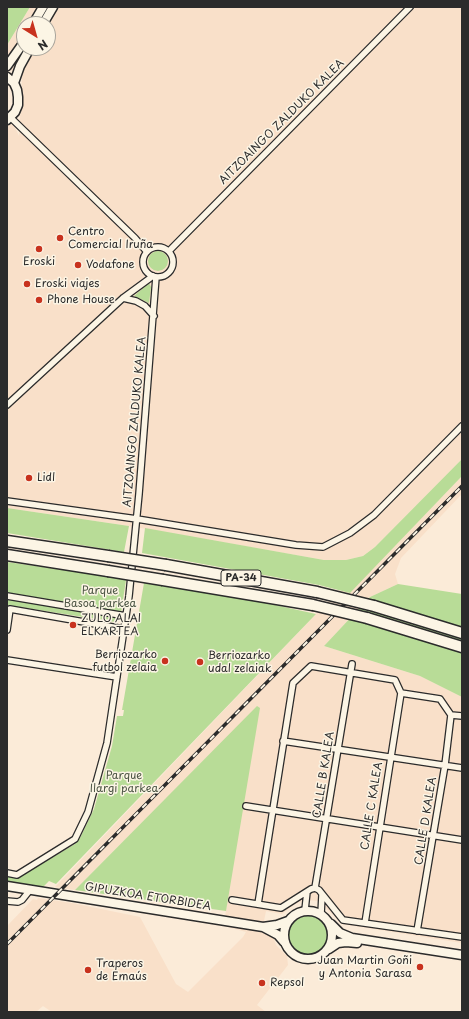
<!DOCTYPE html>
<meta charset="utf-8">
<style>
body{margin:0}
#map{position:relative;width:469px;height:1019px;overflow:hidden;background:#fbebd8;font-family:"Playpen Sans",sans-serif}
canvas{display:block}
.frame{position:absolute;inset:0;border:8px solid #2b2b2b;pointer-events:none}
.north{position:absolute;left:16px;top:16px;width:40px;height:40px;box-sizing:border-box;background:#fcf5e5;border:1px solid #a8a49b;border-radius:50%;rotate:143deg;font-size:11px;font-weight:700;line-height:16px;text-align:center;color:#2b2b2b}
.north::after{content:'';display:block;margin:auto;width:14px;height:18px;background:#c8321e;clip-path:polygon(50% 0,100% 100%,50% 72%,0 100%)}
</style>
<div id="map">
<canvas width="469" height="1019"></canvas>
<div class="frame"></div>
<div class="north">N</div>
</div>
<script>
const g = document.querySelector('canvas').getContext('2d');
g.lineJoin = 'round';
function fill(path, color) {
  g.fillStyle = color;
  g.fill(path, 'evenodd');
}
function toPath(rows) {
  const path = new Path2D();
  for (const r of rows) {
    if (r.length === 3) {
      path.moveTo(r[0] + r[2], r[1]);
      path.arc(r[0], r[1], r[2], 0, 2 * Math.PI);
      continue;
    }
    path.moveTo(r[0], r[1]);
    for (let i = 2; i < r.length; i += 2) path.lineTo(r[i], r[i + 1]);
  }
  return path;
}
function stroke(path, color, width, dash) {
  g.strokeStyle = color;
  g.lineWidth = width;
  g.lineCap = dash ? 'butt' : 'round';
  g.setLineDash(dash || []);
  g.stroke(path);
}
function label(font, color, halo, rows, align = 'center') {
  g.font = font + ' "Playpen Sans",sans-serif';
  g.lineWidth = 3;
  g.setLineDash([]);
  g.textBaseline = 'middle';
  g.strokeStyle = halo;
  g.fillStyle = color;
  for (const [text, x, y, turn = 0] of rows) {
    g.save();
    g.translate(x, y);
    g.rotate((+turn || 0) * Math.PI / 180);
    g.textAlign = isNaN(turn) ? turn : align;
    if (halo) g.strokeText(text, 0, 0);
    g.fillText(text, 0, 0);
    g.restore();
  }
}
fill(toPath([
 [30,7,462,7,462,459,375,547,363,556,346,560,324,560,129,526,7,508,7,120,10,117,19,136,22,77,7,67,7,45],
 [24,24,48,24,48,48,24,48],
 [462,476,462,494,401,558,395,574,398,584,370,597,324,646,420,676,462,697,462,943,342,924,319,901,306,900,295,904,282,914,266,911,262,931,270,934,274,939,276,945,287,956,288,965,257,1005,266,1012,52,1012,43,1006,36,1012,10,1012,7,1009,7,926,33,899,37,900,38,898,72,903,140,917,176,984,188,992,243,937,246,932,224,926,227,902,212,752,75,890,55,887,339,590,350,592]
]), '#f9e0c9');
fill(toPath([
 [7,7,30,7,7,45],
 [158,261,10],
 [149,283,151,287,149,303,134,296],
 [462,459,462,476,350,593,319,585,142,553,145,528,324,560,346,560,363,556,375,547],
 [7,508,129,526,124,552,7,533],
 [7,562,106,576,126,580,120,620,115,622,7,605],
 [144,583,266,603,316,614,56,884,49,881,42,888,7,883,7,875,21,876,75,844,80,838,94,809,112,746,117,716,123,716,124,710,122,710],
 [398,584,462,594,462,697,420,676,324,646,370,597],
 [257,706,260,708,226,911,75,890],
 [307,934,21]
]), '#b8dc97');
const street = toPath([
 [10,117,135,238,147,252],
 [158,262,15],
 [169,251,410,7],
 [123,298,136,301,145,306,154,316],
 [7,405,123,298,153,276],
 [7,501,137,519,296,545,323,547,350,533,374,515,462,426],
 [7,596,126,616],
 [7,630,10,609,124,629],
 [7,660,117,677],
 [283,741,462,768],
 [246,806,462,840],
 [7,873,17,875,75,839,88,812,107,743,129,596,139,494,156,277],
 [315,888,352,664],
 [232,900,281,908,311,889,315,888,319,890,343,920,462,937],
 [7,901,18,902,22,900,30,890],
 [258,904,293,683,311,666,395,680,401,693,440,699,451,715,462,716],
 [305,910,307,892],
 [321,914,322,895],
 [365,923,401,693],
 [417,931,445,765,451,715]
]);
const secondary = toPath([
 [33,24,43,7],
 [43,24,53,7],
 [7,66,24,42],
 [7,77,14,83,17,90,18,97,18,105,15,112,7,120],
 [14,83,20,66,30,48],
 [7,886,263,927,278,935,284,942],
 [308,935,24],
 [331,924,340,933,352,938,462,955],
 [263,927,277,925,288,921],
 [329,949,338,943,346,942,357,943]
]);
const highway = toPath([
 [7,541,108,556],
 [7,555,108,571],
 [166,565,317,592],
 [163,580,313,605],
 [374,606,462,633],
 [367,618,462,647]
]);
stroke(street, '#2b2b2b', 8);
stroke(secondary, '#2b2b2b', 11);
stroke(highway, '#2b2b2b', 13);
stroke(street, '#fcf5e5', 5.5);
stroke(secondary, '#fcf5e5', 8);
stroke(highway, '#fcf5e5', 10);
const rail = toPath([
 [7,944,462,486]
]);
stroke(rail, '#2b2b2b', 3.5);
stroke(rail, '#fcf5e5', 2, [6]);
const highwayBridge = toPath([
 [108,556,166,565],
 [108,571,163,580],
 [317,592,374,606],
 [313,605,367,618]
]);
stroke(highwayBridge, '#2b2b2b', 13, []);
stroke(highwayBridge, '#fcf5e5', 10);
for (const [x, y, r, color] of [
 [60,238,4,"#c8321e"],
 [39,249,4,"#c8321e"],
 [78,265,4,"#c8321e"],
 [27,284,4,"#c8321e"],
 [39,300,4,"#c8321e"],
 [29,478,4,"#c8321e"],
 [73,625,4,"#c8321e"],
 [165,661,4,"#c8321e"],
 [200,662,4,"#c8321e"],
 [420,967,4,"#c8321e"],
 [88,970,4,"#c8321e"],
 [262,983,4,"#c8321e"]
]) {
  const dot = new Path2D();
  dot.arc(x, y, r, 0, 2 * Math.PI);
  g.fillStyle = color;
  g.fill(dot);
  stroke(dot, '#fcf5e5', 1.5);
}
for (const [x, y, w] of [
 [241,578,40]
]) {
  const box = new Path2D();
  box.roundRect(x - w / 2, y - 8, w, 16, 3);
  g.fillStyle = '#fcf5e5';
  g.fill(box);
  stroke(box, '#2b2b2b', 1);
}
label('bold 10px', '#2b2b2b', null, [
 ["PA-34",241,578]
]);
label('11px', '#2b2b2b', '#fcf5e5', [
 ["AITZOAINGO ZALDUKO KALEA",282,122,-45],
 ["AITZOAINGO ZALDUKO KALEA",135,422,-85],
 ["CALLE B KALEA",324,775,-81],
 ["CALLE C KALEA",372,806,-81],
 ["CALLE D KALEA",426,821,-81],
 ["GIPUZKOA ETORBIDEA",148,897,9]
]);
label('11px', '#2b2b2b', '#fcf5e5', [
 ["Centro",68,232],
 ["Comercial Iruña",68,245],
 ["Eroski",39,262,"center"],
 ["Vodafone",86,265],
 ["Eroski viajes",35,284],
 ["Phone House",47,300],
 ["Lidl",37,478],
 ["ZULO ALAI",81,619],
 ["ELKARTEA",81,632],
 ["Berriozarko",157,655,"right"],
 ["futbol zelaia",157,668,"right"],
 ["Berriozarko",208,656],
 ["udal zelaiak",208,669],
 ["Juan Martin Goñi",412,961,"right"],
 ["y Antonia Sarasa",412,974,"right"],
 ["Traperos",96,964],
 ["de Emaús",96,977],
 ["Repsol",270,983]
], 'left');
label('11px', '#4e5746', '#fcf5e5', [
 ["Parque",100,591],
 ["Basoa parkea",100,604],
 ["Parque",124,776],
 ["Ilargi parkea",124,789]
]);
</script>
